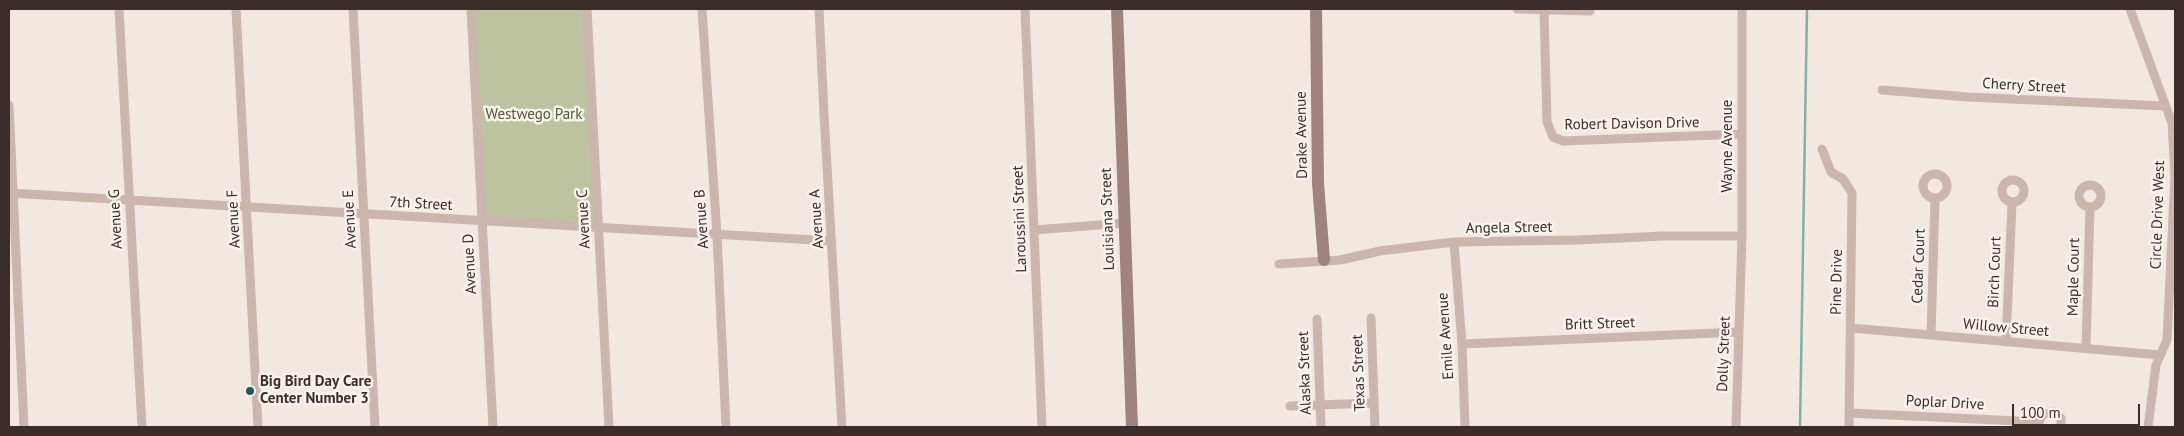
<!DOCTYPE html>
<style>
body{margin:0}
#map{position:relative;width:2184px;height:436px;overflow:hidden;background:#f3e7e1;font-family:"PT Sans",sans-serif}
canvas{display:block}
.frame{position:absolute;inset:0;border:10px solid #3a2d2b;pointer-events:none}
.scale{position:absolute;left:2012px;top:404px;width:128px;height:22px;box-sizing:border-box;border:2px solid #3a2d2b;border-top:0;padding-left:6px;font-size:15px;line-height:18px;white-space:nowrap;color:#3a2d2b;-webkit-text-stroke:4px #faf2ed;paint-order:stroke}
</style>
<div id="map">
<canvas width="2184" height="436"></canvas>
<div class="frame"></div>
<div class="scale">100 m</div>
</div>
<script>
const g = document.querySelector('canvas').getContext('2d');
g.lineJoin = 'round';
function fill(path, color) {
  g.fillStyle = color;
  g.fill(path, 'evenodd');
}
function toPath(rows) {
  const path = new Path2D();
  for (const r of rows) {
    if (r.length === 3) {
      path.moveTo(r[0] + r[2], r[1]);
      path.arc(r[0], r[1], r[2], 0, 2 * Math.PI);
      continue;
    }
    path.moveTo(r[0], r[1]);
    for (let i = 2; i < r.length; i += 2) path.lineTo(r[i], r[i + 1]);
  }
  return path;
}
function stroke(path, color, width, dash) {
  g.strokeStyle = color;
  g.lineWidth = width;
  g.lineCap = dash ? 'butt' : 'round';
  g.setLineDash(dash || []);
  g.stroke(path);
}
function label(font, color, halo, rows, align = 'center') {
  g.font = font + ' "PT Sans",sans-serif';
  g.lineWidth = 5;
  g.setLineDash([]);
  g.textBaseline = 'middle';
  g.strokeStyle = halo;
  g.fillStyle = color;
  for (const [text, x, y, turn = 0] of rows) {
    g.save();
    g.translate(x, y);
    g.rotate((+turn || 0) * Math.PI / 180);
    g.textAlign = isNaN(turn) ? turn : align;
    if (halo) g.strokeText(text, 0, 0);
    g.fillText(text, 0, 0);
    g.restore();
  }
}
fill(toPath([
 [471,9,587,9,598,228,482,221]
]), '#bdc2a0');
stroke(toPath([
 [1800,427,1807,9]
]), '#80b0a9', 2.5);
stroke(toPath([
 [119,9,142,427],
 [236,9,258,427],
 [353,9,375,427],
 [471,9,493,427],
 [587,9,609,427],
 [702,9,717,235,726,427],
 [819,9,824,114,842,427],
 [1025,9,1042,427],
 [1517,9,1590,11],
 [2130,9,2172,123,2175,176,2167,340,2156,365,2148,427],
 [1544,10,1547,122,1553,137,1563,141,1742,134],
 [1882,90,1968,97,2165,106],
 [9,105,24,427],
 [1822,149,1831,172,1843,179,1852,193,1849,427],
 [1935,186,12],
 [2013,191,11],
 [2090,196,11],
 [9,193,832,241],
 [1034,230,1125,223],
 [1454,242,1462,344,1465,427],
 [1279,264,1340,260,1380,251,1454,242,1578,240,1663,236,1742,236],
 [1371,318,1375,427],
 [1317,319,1321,427],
 [1851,328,2160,355],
 [1931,335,1935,198],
 [2006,342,2012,203],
 [1462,344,1739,332],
 [2086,348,2090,207],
 [1290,406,1374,403],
 [1849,413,2039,422],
 [1736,427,1742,236,1742,9],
 [2040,427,2039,422,2042,415,2053,412,2061,418,2061,427]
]), '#cbb5ac', 9);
stroke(toPath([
 [1117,9,1132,427],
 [1316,9,1318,183,1324,260]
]), '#9f847d', 12);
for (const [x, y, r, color] of [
 [250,391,5,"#215b54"]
]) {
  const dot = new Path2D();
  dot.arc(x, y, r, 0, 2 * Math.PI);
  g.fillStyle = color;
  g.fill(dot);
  stroke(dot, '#faf2ed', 2);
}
label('15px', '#3a2d2b', '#faf2ed', [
 ["Cherry Street",2024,86,3],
 ["Robert Davison Drive",1632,124,-1],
 ["Drake Avenue",1302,135,-91],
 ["Wayne Avenue",1728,146,-90],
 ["7th Street",421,204,3],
 ["Circle Drive West",2158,215,-88],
 ["Avenue G",116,219,-93],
 ["Avenue F",234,219,-93],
 ["Avenue E",350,219,-93],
 ["Avenue C",584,219,-93],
 ["Avenue B",702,219,-94],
 ["Avenue A",817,219,-94],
 ["Laroussini Street",1020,219,-92],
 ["Louisiana Street",1108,219,-92],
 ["Angela Street",1509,228,-1],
 ["Avenue D",470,264,-93],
 ["Cedar Court",1919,266,-88],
 ["Birch Court",1995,272,-88],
 ["Maple Court",2074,277,-89],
 ["Pine Drive",1837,282,-89],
 ["Britt Street",1600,324,-2],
 ["Willow Street",2006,328,5],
 ["Emile Avenue",1446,336,-94],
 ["Dolly Street",1724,354,-88],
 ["Alaska Street",1305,373,-92],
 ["Texas Street",1359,373,-92],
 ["Poplar Drive",1945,403,3]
]);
label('15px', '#50582f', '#faf2ed', [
 ["Westwego Park",534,115]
]);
label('bold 15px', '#3a2d2b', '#faf2ed', [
 ["Big Bird Day Care",260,382],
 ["Center Number 3",260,399]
], 'left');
</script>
